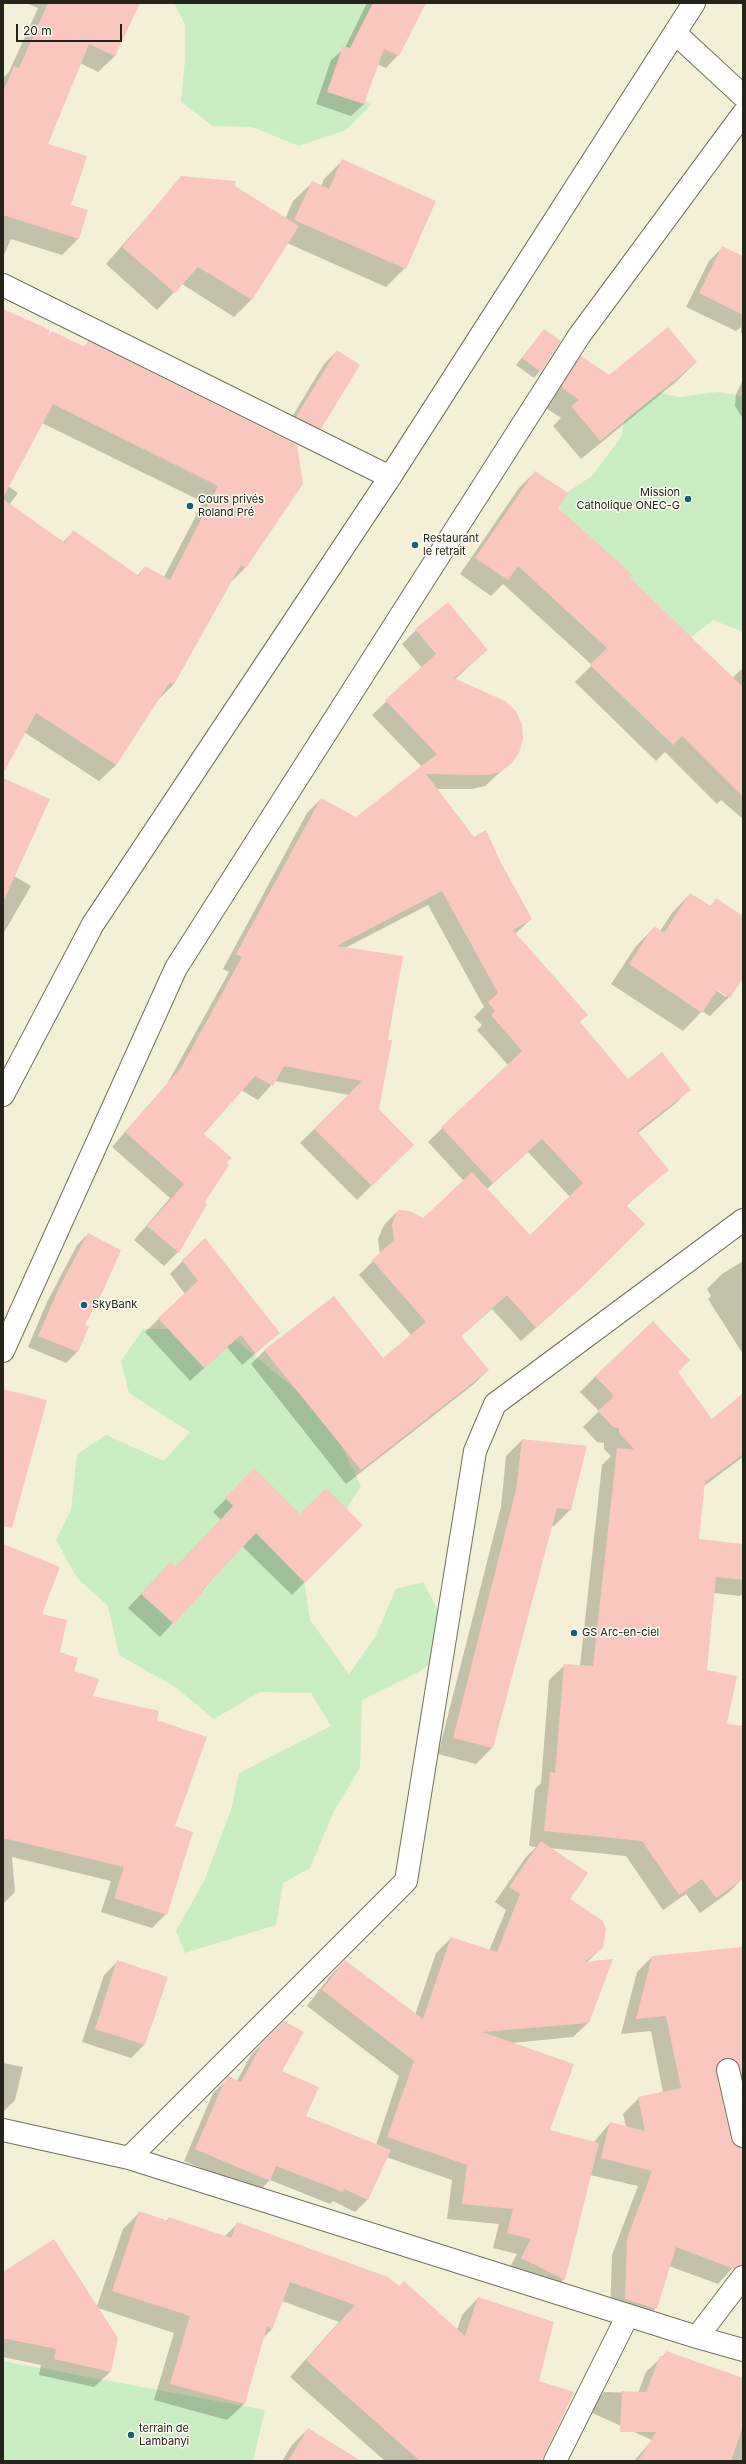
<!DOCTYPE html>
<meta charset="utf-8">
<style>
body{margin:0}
#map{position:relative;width:746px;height:2464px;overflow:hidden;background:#f4f0d8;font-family:Inter,sans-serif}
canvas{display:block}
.frame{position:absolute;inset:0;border:4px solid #25241b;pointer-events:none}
.scale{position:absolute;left:16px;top:24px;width:106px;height:18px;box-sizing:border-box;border:2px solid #25241b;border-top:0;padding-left:5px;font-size:12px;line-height:14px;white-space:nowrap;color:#25241b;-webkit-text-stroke:3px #fefdf3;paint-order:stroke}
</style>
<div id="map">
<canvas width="746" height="2464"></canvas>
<div class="frame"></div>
<div class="scale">20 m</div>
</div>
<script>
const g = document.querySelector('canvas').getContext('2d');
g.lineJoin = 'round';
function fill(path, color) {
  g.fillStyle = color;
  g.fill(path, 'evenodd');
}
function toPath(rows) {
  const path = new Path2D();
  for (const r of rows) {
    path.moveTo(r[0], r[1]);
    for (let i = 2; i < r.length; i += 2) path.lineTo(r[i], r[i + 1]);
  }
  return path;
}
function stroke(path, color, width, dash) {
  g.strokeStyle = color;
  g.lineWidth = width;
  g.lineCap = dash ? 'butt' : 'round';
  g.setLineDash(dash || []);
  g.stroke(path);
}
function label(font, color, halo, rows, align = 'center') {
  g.font = font + ' Inter,sans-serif';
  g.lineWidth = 3;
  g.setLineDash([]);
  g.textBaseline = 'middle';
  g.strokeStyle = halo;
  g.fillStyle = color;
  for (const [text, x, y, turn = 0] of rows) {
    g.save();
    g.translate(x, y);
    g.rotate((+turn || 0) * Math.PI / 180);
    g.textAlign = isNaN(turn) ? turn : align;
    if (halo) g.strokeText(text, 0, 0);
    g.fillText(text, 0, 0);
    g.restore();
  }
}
fill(toPath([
 [174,3,385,3,347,84,371,105,346,130,299,146,252,127,213,126,181,102,185,60,185,25],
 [652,391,679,397,718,392,743,396,743,632,713,620,680,646,575,535,555,500,592,476,621,437,626,413],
 [143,1329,222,1329,327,1415,361,1486,339,1520,301,1560,310,1620,349,1674,375,1637,396,1589,423,1582,456,1643,419,1672,362,1700,360,1768,334,1811,310,1868,283,1883,276,1925,185,1953,176,1931,205,1879,231,1810,239,1773,331,1726,311,1693,260,1692,214,1719,175,1687,119,1655,108,1606,77,1578,56,1540,71,1510,77,1454,106,1435,164,1461,190,1432,129,1393,121,1361],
 [3,2361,265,2410,253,2461,3,2461]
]), '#caedc3');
fill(toPath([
 [26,3,139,3,115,56,98,72,80,63,47,145,70,205,87,211,78,239,62,255,11,239,3,257,3,78,9,72,38,8],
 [367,3,424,3,398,55,386,68,377,64,364,104,351,116,316,104,331,60,345,48],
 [342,161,405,268,386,287,287,243,251,300,234,317,182,284,157,310,106,264,182,177,234,187,285,219,293,201,312,183,321,186,324,179],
 [723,247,743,257,743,334,741,333,741,327,736,331,686,307,709,261],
 [3,330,84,347,88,342,297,446,245,568,230,583,174,684,158,700,116,765,99,781,24,732,3,772],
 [42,423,203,502,164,577,145,567,137,576,73,532,63,542,9,505,18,493,8,486],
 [544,330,540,371,534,378,516,365],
 [337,351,320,428,307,442,284,430,324,364],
 [581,357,609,377,696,362,677,381,581,459,553,426,561,418,543,406,563,376],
 [743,380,743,419,735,406,736,394],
 [535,472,557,508,732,678,743,668,743,819,721,800,717,804,665,752,656,761,575,682,592,665,503,584,491,596,460,574,519,488],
 [416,630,487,650,454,680,510,763,485,786,472,789,436,789,473,838,499,862,531,919,515,934,579,1022,628,1080,689,1090,675,1104,638,1133,667,1170,626,1206,643,1224,563,1304,521,1341,492,1309,460,1337,488,1370,474,1384,346,1484,251,1364,265,1350,383,1359,412,1336,359,1275,380,1254,378,1239,384,1225,398,1211,424,1219,464,1181,428,1142,508,1065,477,1030,482,1025,474,1017,484,1007,428,905,345,948,387,1041,378,1110,412,1145,357,1200,300,1143,349,1095,275,1081,258,1100,241,1090,203,1134,226,1163,178,1252,164,1266,134,1240,170,1198,112,1147,167,1084,229,972,223,969,307,813,321,799,356,818,422,767,372,715,422,668,402,644],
 [528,1152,570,1197,530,1236,487,1189],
 [3,780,14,876,31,886,3,934],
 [690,894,710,906,716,900,743,917,743,976,729,997,710,1016,702,1011,683,1031,611,984,636,946,654,928,660,931,672,913],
 [714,987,726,995,726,997,713,988],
 [88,1234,84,1326,88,1327,77,1352,66,1363,28,1347,47,1302,77,1245],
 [204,1239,279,1333,242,1365,227,1347,190,1381,145,1332,185,1294,170,1274],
 [743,1261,743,1354,708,1299,711,1296,707,1289,722,1274],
 [677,1372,711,1420,743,1394,743,1457,704,1486,698,1540,743,1545,743,1593,740,1596,714,1593,705,1671,726,1725,743,1727,743,1878,728,1893,700,1913,686,1894,663,1910,626,1856,549,1848,569,1900,602,1948,587,1962,589,2022,573,2037,511,2043,548,2131,594,2142,610,2123,626,2127,623,2114,639,2098,663,2093,651,2031,621,2034,637,1972,653,1956,743,1952,743,2256,718,2284,669,2266,656,2308,640,2324,610,2315,612,2255,638,2186,590,2175,564,2279,549,2294,507,2273,517,2254,493,2248,499,2224,447,2219,452,2180,386,2157,367,2200,355,2212,333,2201,330,2204,270,2180,258,2192,184,2161,213,2093,229,2078,237,2081,251,2055,284,2022,281,2072,304,2117,376,2145,399,2076,307,2006,330,1976,345,1961,415,2015,436,1953,451,1938,489,1951,506,1910,495,1902,526,1857,536,1847,529,1846,535,1789,541,1783,549,1680,565,1665,580,1666,602,1465,611,1456,604,1449,604,1443,597,1442,583,1427,599,1411,580,1392,596,1376],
 [715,2072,725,2083,740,2151,730,2139],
 [522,1440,586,1446,570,1510,554,1526,551,1526,492,1748,476,1764,438,1754,501,1507,506,1456],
 [254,1470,300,1515,361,1525,292,1595,242,1546,160,1637,128,1608,157,1577,175,1568,221,1520,213,1512],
 [3,1545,58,1652,92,1696,155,1720,174,1827,166,1914,152,1928,101,1912,111,1881,12,1857,15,1892,3,1904],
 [117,1962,144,2045,131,2058,82,2042,104,1975],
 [3,2063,23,2067,15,2100,3,2112],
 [140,2212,166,2221,169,2218,224,2237,238,2223,457,2330,462,2315,478,2298,538,2382,541,2461,385,2461,290,2377,339,2322,282,2301,271,2330,263,2338,244,2404,227,2420,154,2400,174,2333,98,2308,110,2372,94,2387,39,2375,41,2365,3,2357,3,2273,97,2306,123,2229],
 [667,2352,743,2379,743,2461,634,2461,652,2440,588,2411,604,2392,638,2393,646,2372],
 [308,2429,359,2461,282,2461,292,2445]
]), '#0003');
fill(toPath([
 [48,3,140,3,115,56,89,44,48,144,87,156,71,205,88,210,79,239,3,215,3,92,14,66,19,68],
 [373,3,426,3,399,56,384,49,364,104,327,92,343,46,350,48],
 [342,159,436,201,406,269,294,220,312,181,329,189],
 [181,176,236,181,235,186,299,226,252,300,198,267,175,293,122,247],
 [722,246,743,256,743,315,699,293],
 [3,309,50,330,48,336,52,331,85,347,88,341,297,445,303,484,246,568,241,565,174,684,170,682,116,765,36,713,3,774,3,499,65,543,73,530,139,576,145,566,170,580,218,486,53,404,3,498],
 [668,327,697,362,600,441,571,406,579,400,561,387,581,356,609,375],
 [544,329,561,341,541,372,522,358],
 [337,350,360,365,321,429,296,417],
 [535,471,568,493,558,508,633,575,630,578,743,687,743,797,682,736,673,745,590,665,607,648,518,566,508,580,475,558],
 [448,602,488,650,454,678,505,701,516,711,522,725,523,739,519,753,511,764,500,772,487,775,426,774,474,837,486,830,500,861,532,919,513,930,588,1015,580,1022,628,1079,662,1052,691,1090,637,1131,669,1170,626,1205,645,1224,579,1290,536,1328,507,1295,461,1336,489,1370,361,1470,264,1350,334,1296,383,1358,426,1322,372,1260,394,1240,392,1224,398,1210,410,1211,423,1218,472,1172,530,1235,583,1183,542,1139,493,1183,441,1127,522,1051,491,1015,495,1011,488,1002,498,993,442,891,337,946,403,956,388,1040,392,1040,379,1109,414,1145,372,1186,314,1129,362,1081,284,1066,273,1086,255,1076,204,1134,232,1158,227,1162,229,1165,205,1202,207,1204,179,1253,147,1226,184,1184,125,1132,181,1068,242,957,236,954,321,798,356,817,437,754,385,700,436,654,415,629],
 [3,778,50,799,3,902],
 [690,893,711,906,716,898,743,916,743,978,730,998,717,990,702,1013,629,964,654,926,664,933],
 [88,1233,121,1250,104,1289,85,1325,89,1327,78,1352,38,1336,58,1290],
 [205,1238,280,1333,255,1353,241,1335,204,1368,158,1318,198,1281,182,1260],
 [653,1321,690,1360,678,1372,712,1419,743,1393,743,1454,705,1482,699,1539,743,1544,743,1580,716,1577,707,1670,737,1676,727,1724,743,1726,743,1879,716,1898,702,1879,679,1895,642,1841,544,1831,550,1772,555,1773,564,1664,593,1666,617,1448,635,1450,619,1433,619,1428,613,1427,598,1411,614,1396,595,1376],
 [3,1389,47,1400,12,1528,3,1526],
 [522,1439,587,1446,571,1510,557,1508,493,1748,453,1738,516,1490],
 [254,1468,300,1514,326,1488,363,1525,305,1583,256,1533,202,1590,203,1592,174,1624,141,1594,170,1562,176,1567,233,1506,225,1498],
 [3,1544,60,1567,42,1614,67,1620,60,1652,78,1658,74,1671,99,1679,93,1696,159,1711,157,1720,207,1737,175,1826,193,1832,167,1915,114,1898,124,1867,3,1838],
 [541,1841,588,1873,570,1899,603,1921,606,1929,603,1948,584,1962,613,1959,589,2023,482,2032,574,2064,550,2130,599,2143,565,2280,521,2258,531,2239,507,2233,513,2209,462,2204,467,2165,387,2137,414,2061,322,1990,345,1960,423,2019,451,1937,497,1952,520,1894,509,1887],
 [743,1947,743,2080,737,2062,731,2058,720,2061,716,2072,731,2139,734,2145,743,2148,743,2265,734,2269,676,2247,657,2309,625,2299,627,2239,652,2171,601,2158,610,2122,645,2131,638,2097,681,2088,666,2016,636,2019,652,1956],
 [117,1960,168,1977,145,2045,95,2029],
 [284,2021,304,2032,282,2071,319,2087,306,2116,391,2150,368,2200,344,2189,343,2192,276,2166,270,2181,195,2149,225,2080,228,2076,241,2082,263,2042],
 [139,2211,168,2221,169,2217,231,2238,237,2222,388,2277,399,2286,404,2281,465,2336,478,2297,554,2322,539,2381,574,2392,542,2461,420,2461,306,2360,355,2305,290,2282,272,2330,267,2326,245,2404,170,2384,190,2316,112,2291],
 [54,2239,118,2338,111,2372,54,2359,56,2349,3,2338,3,2272],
 [666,2351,743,2378,743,2426,731,2461,638,2461,656,2432,620,2432,622,2391,646,2392,660,2356,664,2357],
 [308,2428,361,2461,288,2461]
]), '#fac6c0');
const minor = toPath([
 [675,33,743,96],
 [3,285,390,477],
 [3,1351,176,968,579,336,743,114],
 [728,2070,743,2136],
 [3,2130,129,2158,697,2337,743,2350],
 [129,2158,406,1881,475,1451,495,1404,743,1220],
 [697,2337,743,2277],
 [555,2461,628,2315]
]);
const major = toPath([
 [3,1095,93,924,390,477,694,3]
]);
stroke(minor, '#74705b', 24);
stroke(major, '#74705b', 24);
stroke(minor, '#fff', 22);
stroke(major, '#fff', 22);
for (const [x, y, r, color] of [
 [688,499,4,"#1b5f72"],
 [190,506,4,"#1b5f72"],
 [415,545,4,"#1b5f72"],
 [84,1305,4,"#1b5f72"],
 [574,1633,4,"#1b5f72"],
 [131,2435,4,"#1b5f72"]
]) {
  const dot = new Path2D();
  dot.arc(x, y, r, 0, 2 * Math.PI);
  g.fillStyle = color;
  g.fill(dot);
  stroke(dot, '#fefdf3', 1.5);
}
label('11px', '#25241b', '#fefdf3', [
 ["Mission",680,493,"right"],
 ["Catholique ONEC-G",680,506,"right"],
 ["Cours privés",198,500],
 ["Roland Pré",198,513],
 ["Restaurant",423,539],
 ["le retrait",423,552],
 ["SkyBank",92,1305],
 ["GS Arc-en-ciel",582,1633],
 ["terrain de",139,2429],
 ["Lambanyi",139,2442]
], 'left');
</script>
